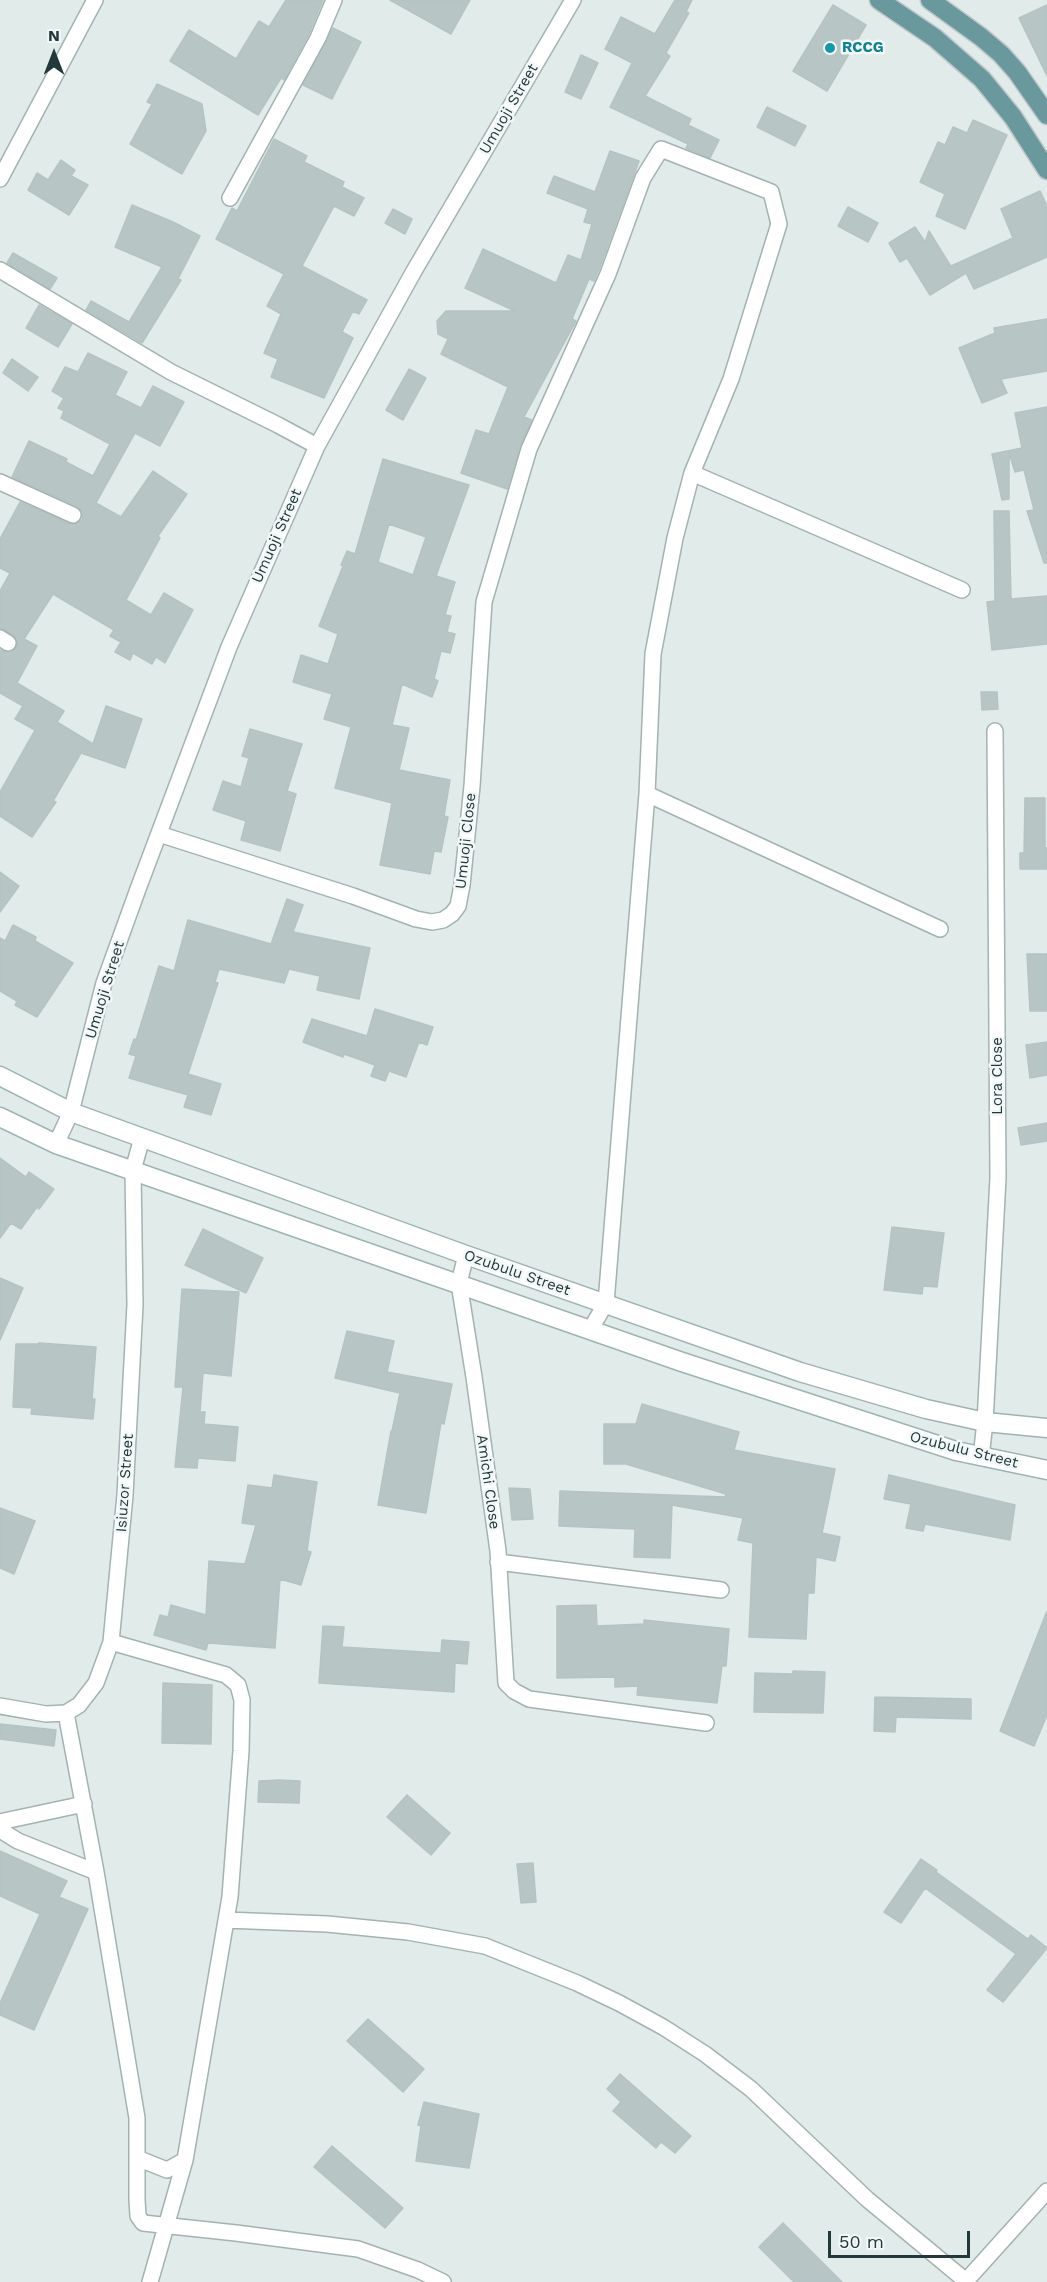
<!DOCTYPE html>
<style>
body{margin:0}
#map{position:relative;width:1047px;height:2282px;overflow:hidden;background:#e1ebea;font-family:"Work Sans",sans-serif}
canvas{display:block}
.north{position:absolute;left:24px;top:24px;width:60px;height:60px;-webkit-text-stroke:4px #f2f7f7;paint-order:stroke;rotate:0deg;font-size:16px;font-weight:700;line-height:24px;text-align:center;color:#23383a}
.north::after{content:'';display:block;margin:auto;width:21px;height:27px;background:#23383a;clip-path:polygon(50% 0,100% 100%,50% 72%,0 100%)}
.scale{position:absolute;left:828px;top:2231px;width:142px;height:27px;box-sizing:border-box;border:3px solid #23383a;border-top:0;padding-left:8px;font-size:18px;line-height:21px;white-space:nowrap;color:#23383a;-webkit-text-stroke:4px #f2f7f7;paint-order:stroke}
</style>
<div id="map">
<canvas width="1047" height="2282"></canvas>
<div class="north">N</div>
<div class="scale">50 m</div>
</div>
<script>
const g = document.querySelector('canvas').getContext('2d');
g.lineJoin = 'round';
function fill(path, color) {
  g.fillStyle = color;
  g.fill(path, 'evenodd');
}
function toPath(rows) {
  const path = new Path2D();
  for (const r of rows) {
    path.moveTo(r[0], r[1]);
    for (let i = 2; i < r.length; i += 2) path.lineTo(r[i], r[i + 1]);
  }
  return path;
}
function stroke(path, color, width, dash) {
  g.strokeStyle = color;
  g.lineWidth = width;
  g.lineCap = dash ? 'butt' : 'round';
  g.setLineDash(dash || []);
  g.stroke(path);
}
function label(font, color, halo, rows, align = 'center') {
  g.font = font + ' "Work Sans",sans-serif';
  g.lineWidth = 5;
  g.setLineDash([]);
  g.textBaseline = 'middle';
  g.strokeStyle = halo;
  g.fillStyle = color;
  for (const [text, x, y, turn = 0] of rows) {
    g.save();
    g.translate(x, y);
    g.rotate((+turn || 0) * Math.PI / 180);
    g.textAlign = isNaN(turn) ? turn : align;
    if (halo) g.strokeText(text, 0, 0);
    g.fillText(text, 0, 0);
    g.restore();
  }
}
const building = toPath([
 [286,0,323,0,309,34,284,80,281,78,258,115,170,61,189,30,236,59,259,21,269,27,286,0],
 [390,0,470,0,451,34,390,0],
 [675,0,692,0,686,12,689,13,666,53,670,56,645,96,691,119,688,125,719,140,710,158,686,148,688,144,610,107,632,63,605,49,621,17,655,34,675,0],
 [833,5,866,25,827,91,793,71,833,5],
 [1047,5,1047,76,1019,18,1047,5],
 [333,28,361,42,332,99,303,85,333,28],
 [581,55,598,63,581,99,565,92,581,55],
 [157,84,202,104,206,131,182,174,130,144,152,104,147,102,157,84],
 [767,107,806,126,795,146,757,127,767,107],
 [973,120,1007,135,965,229,936,216,945,194,920,182,938,142,945,145,953,127,967,133,973,120],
 [274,139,307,156,304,162,344,182,342,187,364,198,354,216,334,206,302,266,367,300,359,314,353,311,342,332,353,338,324,398,271,377,278,359,264,353,281,314,267,306,284,274,216,239,232,208,237,211,274,139],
 [610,151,639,161,600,267,594,281,589,279,572,319,576,321,524,417,532,420,520,446,507,489,461,473,476,430,489,434,508,387,441,354,448,339,438,334,437,321,446,311,515,311,465,288,483,249,556,283,568,255,581,260,592,224,584,222,588,209,547,193,554,176,595,192,610,151],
 [61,160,75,170,71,176,88,185,69,215,28,190,37,173,48,180,61,160],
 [1040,191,1047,206,1047,257,974,289,966,273,930,295,907,258,900,262,889,243,915,227,925,242,929,231,950,265,949,267,1013,238,1001,209,1040,191],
 [132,205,173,222,200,236,178,279,181,280,142,343,86,310,91,301,129,322,162,267,115,247,132,205],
 [848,207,878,223,868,242,838,226,848,207],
 [393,209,412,219,405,234,385,223,393,209],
 [13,253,57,278,50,289,7,263,13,253],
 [39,305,72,324,58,347,26,328,39,305],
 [1047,319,1047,371,1001,379,1007,393,982,403,959,348,995,333,994,328,1047,319],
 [88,353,127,372,115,395,141,408,153,386,184,402,160,446,135,433,96,503,121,517,153,471,187,494,158,536,160,538,126,600,151,615,164,593,193,610,165,663,156,657,152,664,133,653,130,660,115,652,121,642,110,636,114,630,53,594,24,639,37,646,17,683,64,711,57,722,93,744,106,706,142,719,125,768,81,753,53,801,56,802,32,837,0,816,0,792,35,730,15,719,23,706,0,693,0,650,7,653,12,652,18,643,13,635,0,628,0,591,10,573,0,568,0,539,20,502,70,524,78,523,82,520,83,513,77,506,12,477,29,441,67,459,66,462,93,476,110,444,61,418,64,411,58,408,64,398,52,391,65,367,78,372,88,353],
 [12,359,38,377,28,391,3,373,12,359],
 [409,369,426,378,403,420,386,410,409,369],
 [1047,407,1047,563,1044,563,1027,511,1034,510,1024,470,1015,472,1009,453,1009,499,1002,500,992,454,1022,448,1015,413,1047,407],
 [383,459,469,485,436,576,455,582,445,615,451,616,447,632,455,634,450,653,441,651,434,679,438,681,432,697,402,684,392,725,409,728,399,770,450,780,444,816,448,817,441,852,434,851,430,874,380,865,392,803,335,788,351,727,324,719,332,694,293,682,301,655,328,664,338,634,319,626,343,566,341,565,347,551,355,554,383,459],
 [389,524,426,537,413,575,378,562,389,524],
 [994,511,1009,511,1011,599,1047,596,1047,644,992,650,987,602,995,601,994,511],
 [981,692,997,692,998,709,982,710,981,692],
 [250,729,302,744,287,791,296,794,280,851,241,840,246,821,213,810,223,781,241,787,249,758,242,756,250,729],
 [1025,798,1045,798,1045,848,1047,848,1047,869,1020,869,1020,853,1024,853,1025,798],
 [0,872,19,886,0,912,0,872],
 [287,899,303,905,293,932,370,948,359,999,317,990,320,976,289,969,284,983,219,969,215,982,218,983,188,1074,221,1084,211,1115,184,1107,188,1095,129,1078,136,1056,129,1054,134,1039,136,1040,159,966,174,971,188,920,271,944,287,899],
 [13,925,36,937,35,941,73,963,37,1017,15,1005,17,1001,0,991,0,938,5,941,13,925],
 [1027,954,1047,954,1047,1011,1030,1011,1027,954],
 [375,1009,433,1027,427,1045,419,1042,406,1077,389,1071,385,1081,371,1076,375,1065,344,1054,343,1057,303,1042,312,1019,367,1036,375,1009],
 [1047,1042,1047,1075,1030,1078,1026,1045,1047,1042],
 [1047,1123,1047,1141,1021,1145,1018,1128,1047,1123],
 [0,1158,26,1177,29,1172,54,1189,39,1209,37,1207,21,1229,11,1223,0,1238,0,1158],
 [892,1227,944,1233,937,1287,923,1286,922,1294,884,1290,892,1227],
 [203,1229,263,1258,246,1293,185,1265,203,1229],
 [0,1278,23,1288,0,1340,0,1278],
 [182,1289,239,1292,231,1376,203,1373,200,1412,205,1412,204,1424,238,1427,235,1461,198,1458,197,1468,175,1467,183,1387,175,1387,182,1289],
 [347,1331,394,1341,387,1372,452,1384,444,1424,441,1423,426,1513,378,1505,391,1431,392,1431,400,1393,335,1378,347,1331],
 [39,1343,96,1347,92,1399,95,1399,93,1419,31,1414,32,1408,13,1407,16,1344,39,1344,39,1343],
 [642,1404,739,1432,734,1450,835,1469,822,1533,840,1537,835,1561,816,1557,814,1593,808,1593,806,1639,749,1637,753,1543,738,1540,743,1518,672,1505,670,1558,634,1557,635,1529,559,1526,560,1491,725,1497,726,1494,626,1464,604,1464,604,1424,636,1424,642,1404],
 [274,1475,317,1482,307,1551,311,1552,301,1585,280,1579,275,1648,208,1643,206,1650,154,1635,160,1615,168,1617,171,1605,206,1615,209,1561,245,1564,256,1525,242,1523,248,1485,272,1488,274,1475],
 [889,1475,1015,1505,1010,1540,925,1524,923,1531,906,1528,911,1504,884,1499,889,1475],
 [509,1488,530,1489,533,1519,512,1520,509,1488],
 [0,1508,35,1521,14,1574,0,1568,0,1508],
 [596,1605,597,1626,644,1624,644,1620,729,1629,726,1666,722,1666,717,1703,637,1695,638,1686,615,1687,615,1677,557,1678,557,1606,596,1605],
 [1047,1611,1047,1715,1034,1746,1000,1731,1047,1611],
 [323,1626,344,1627,342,1647,441,1653,442,1640,469,1642,467,1664,455,1663,454,1692,319,1683,323,1626],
 [793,1671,825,1672,823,1713,754,1712,755,1673,793,1674,793,1671],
 [163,1683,212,1685,211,1744,162,1743,163,1683],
 [875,1697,971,1699,971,1719,896,1717,895,1732,874,1731,875,1697],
 [0,1724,56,1730,54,1746,0,1739,0,1724],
 [279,1780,300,1781,299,1803,258,1802,259,1781,279,1780],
 [407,1795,450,1833,431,1855,387,1817,407,1795],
 [0,1851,67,1881,59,1897,88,1909,34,2030,0,2015,0,2003,40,1914,0,1896,0,1851],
 [921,1859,937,1870,936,1872,1028,1939,1031,1935,1047,1948,1003,2002,987,1990,1016,1954,925,1888,901,1923,884,1912,921,1859],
 [533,1863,536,1902,521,1903,517,1864,533,1863],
 [368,2019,424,2069,403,2092,347,2041,368,2019],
 [620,2074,691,2136,675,2153,661,2142,656,2148,613,2111,621,2102,607,2089,620,2074],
 [424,2102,479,2114,469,2168,416,2161,421,2126,418,2125,424,2102],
 [332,2146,403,2208,385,2228,314,2167,332,2146],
 [783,2223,842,2282,794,2282,759,2247,783,2223]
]);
fill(building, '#b7c5c4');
stroke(building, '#b4c4c3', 1.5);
const street = toPath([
 [0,179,95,0],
 [230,198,318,38,334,0],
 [0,270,171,372,278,425,317,446],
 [692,473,962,590],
 [0,482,73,515],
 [0,638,8,643],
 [647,794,940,929],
 [159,834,353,896,416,919,432,922,443,920,452,914,458,906,462,885,472,786,484,602,529,449,608,274,643,178,661,149,771,192,779,224,731,379,692,473,675,538,653,654,647,794,606,1303,590,1330],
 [56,1144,71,1112,104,983,138,889,229,647,317,446,414,271,573,0],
 [466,1255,459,1283,474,1377,498,1551,506,1683,514,1691,529,1699,706,1723],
 [981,1457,985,1422,998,1178,995,731],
 [498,1562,721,1590],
 [111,1642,226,1675,238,1685,242,1700,241,1751,230,1897,185,2160,150,2282],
 [0,1706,46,1714,66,1713,79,1705,96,1683,111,1642,125,1495,135,1305,133,1170,142,1138],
 [66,1713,96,1872,137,2118,137,2200,138,2216,143,2223,236,2233,358,2249,418,2270,443,2282],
 [0,1822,84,1804],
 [0,1830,18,1841,96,1872],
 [226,1920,327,1924,408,1932,485,1946,577,1983,619,2003,663,2027,705,2054,751,2089,867,2199,966,2281],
 [137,2158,167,2170,185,2160],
 [965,2282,1047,2191]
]);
const secondary = toPath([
 [0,1076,71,1112,466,1255,800,1372,926,1409,985,1422,1047,1428],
 [0,1117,56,1144,682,1362,956,1451,1047,1470]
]);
const primary = toPath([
 [879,0,935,38,982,79,1013,117,1047,170],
 [930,0,981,37,1001,54,1017,72,1047,115]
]);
stroke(street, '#a4b2b2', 18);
stroke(secondary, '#9eb3b2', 21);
stroke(primary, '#c1c7c8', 21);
stroke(street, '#fff', 15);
stroke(secondary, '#fff', 18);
stroke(primary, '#69999d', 18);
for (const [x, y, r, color] of [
 [830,48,6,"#0f9aa8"]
]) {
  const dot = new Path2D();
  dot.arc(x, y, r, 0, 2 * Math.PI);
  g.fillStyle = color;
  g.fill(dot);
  stroke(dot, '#f2f7f7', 2);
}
label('bold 15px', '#0d838f', '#f2f7f7', [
 ["RCCG",842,48]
], 'left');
label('15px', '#23383a', '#f2f7f7', [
 ["Umuoji Street",509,109,-60],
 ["Umuoji Street",277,536,-66],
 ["Umuoji Close",466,841,-84],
 ["Umuoji Street",105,990,-73],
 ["Lora Close",998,1076,-90],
 ["Ozubulu Street",517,1273,19],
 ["Ozubulu Street",964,1450,14],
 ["Amichi Close",488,1482,82],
 ["Isiuzor Street",125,1483,-86]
]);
</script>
